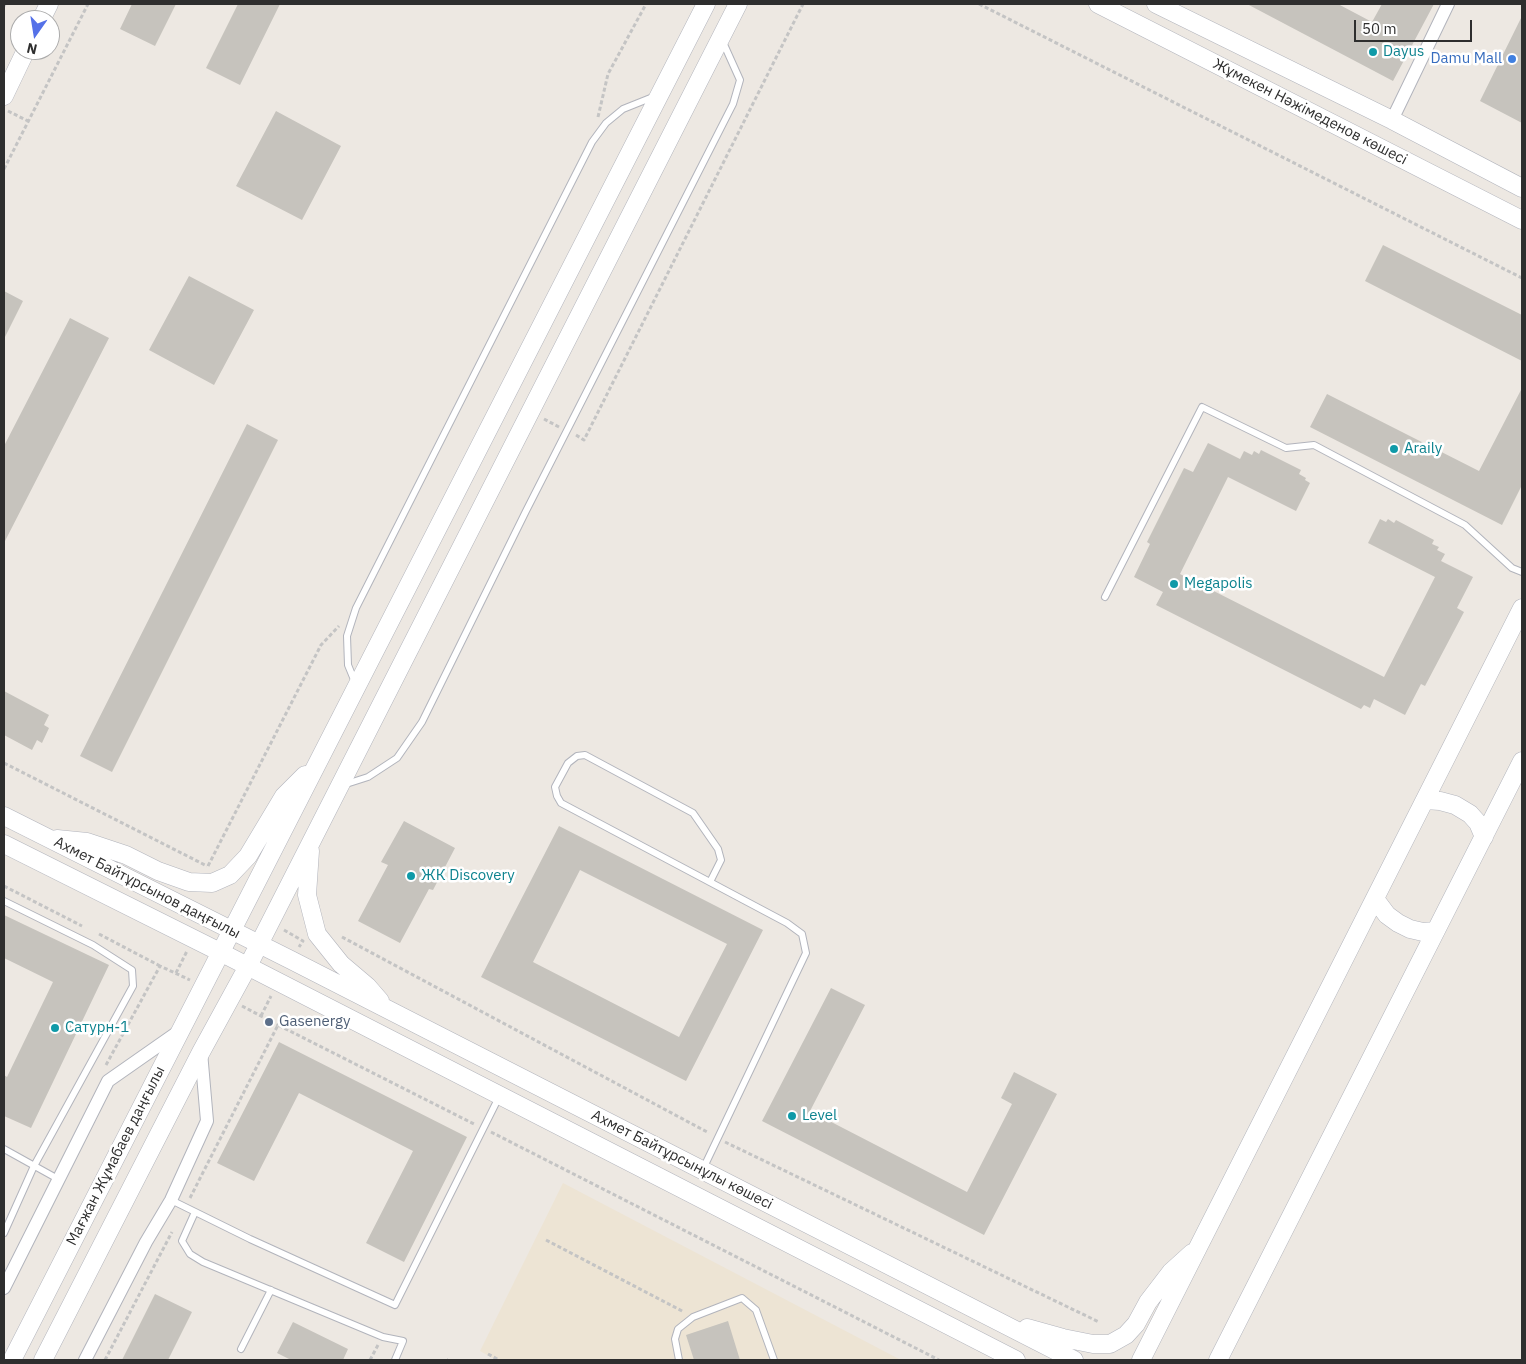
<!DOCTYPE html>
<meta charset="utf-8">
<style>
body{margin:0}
#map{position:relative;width:1526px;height:1364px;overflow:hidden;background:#ede8e2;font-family:"IBM Plex Sans",sans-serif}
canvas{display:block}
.frame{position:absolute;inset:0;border:5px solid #2e2e2e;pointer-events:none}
.north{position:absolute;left:10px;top:10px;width:50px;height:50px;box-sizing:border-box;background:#fff;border:1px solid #ababab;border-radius:50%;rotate:193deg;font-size:14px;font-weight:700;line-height:20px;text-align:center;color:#2e2e2e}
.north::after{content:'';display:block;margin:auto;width:18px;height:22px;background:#5571e8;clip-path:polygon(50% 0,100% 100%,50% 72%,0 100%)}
.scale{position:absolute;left:1354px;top:20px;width:118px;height:22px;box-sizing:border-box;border:2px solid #2e2e2e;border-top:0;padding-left:6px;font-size:15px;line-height:18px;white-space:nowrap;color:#2e2e2e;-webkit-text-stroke:4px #fff;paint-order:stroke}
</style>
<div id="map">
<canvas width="1526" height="1364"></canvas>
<div class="frame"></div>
<div class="north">N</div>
<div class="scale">50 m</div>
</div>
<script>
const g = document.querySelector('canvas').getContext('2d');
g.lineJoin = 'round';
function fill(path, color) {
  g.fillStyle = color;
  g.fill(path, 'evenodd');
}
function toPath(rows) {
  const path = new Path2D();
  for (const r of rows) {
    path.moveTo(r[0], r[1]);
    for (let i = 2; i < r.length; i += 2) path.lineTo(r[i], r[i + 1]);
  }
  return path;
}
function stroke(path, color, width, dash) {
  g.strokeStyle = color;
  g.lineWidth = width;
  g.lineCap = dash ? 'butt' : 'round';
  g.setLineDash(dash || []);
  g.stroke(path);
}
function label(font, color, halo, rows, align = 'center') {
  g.font = font + ' "IBM Plex Sans",sans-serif';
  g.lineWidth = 5;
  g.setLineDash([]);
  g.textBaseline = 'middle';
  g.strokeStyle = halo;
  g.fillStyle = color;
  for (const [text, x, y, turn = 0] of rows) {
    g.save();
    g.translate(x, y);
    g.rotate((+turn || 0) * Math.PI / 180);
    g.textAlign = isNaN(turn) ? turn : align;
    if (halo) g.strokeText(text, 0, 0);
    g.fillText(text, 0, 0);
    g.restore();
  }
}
fill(toPath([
 [563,1183,901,1360,496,1360,480,1351]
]), '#ede4d4');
fill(toPath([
 [132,4,176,4,155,46,120,29],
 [238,4,280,4,240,85,206,68],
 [1247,4,1338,4,1372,22,1382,4,1434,4,1393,81],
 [1522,16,1522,123,1480,101],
 [276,111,341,146,302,220,236,186],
 [1383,245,1522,315,1522,361,1365,281],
 [189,276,254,310,214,385,149,350],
 [4,291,23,301,4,339],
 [70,318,109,338,4,543,4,446],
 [1522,388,1522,485,1502,525,1310,427,1327,394,1479,471],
 [247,424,278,440,112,772,80,756],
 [1208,443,1240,459,1244,451,1252,455,1254,451,1259,454,1261,450,1301,470,1299,474,1306,478,1305,480,1310,483,1296,511,1228,477,1180,574,1384,677,1435,577,1368,543,1380,519,1386,522,1388,519,1394,523,1396,520,1434,540,1432,544,1439,547,1437,550,1445,554,1441,561,1473,577,1457,608,1464,612,1425,686,1421,684,1405,715,1374,699,1370,708,1364,705,1361,709,1156,605,1163,592,1134,577,1150,544,1147,542,1184,468,1193,472],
 [4,691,49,715,44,725,49,728,42,743,37,740,32,750,4,735],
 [404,821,455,848,433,890,429,889,400,943,358,921,388,865,381,862],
 [559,826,763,930,686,1081,481,977],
 [580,870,727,944,679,1037,533,962],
 [4,915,109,965,31,1128,4,1116,4,1075,7,1077,53,982,4,958],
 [831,988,865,1005,810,1111,967,1192,1012,1104,1001,1098,1014,1072,1057,1094,984,1235,762,1121],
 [279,1042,467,1137,404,1262,366,1243,413,1151,299,1093,254,1181,217,1163],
 [155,1294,192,1312,168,1360,122,1360],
 [728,1321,740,1360,694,1360,686,1335],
 [293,1322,348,1349,343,1360,291,1360,277,1353]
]), '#c6c3bd');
const lane = toPath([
 [1105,597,1202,407,1286,448,1314,445,1465,525,1512,568,1522,572],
 [355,682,348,665,347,636,356,608,592,142,606,123,623,109,653,97],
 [343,785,368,777,397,758,422,722,526,511,733,104,740,80,722,40],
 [4,901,93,945,132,970,133,986,34,1166,4,1233],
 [4,1149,58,1179],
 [703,1169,806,953,802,934,787,923,561,803,557,796,555,787,568,763,577,756,585,755,693,813,718,849,721,860,710,882],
 [171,1200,250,1239,395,1305,499,1097],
 [195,1212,182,1241,190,1254,203,1262,383,1337,403,1341,395,1360],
 [241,1349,271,1290],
 [679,1360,675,1339,678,1329,693,1317,742,1298,756,1310,774,1360]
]);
const street = toPath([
 [1392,120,1448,4],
 [4,1288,108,1081,178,1032],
 [85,1360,146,1242,171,1200,207,1121,201,1052]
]);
const secondary = toPath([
 [1098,4,1522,220],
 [1156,4,1392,120,1522,188],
 [41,20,49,4],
 [4,96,26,50],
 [1425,800,1440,801,1455,805,1470,814,1478,823,1484,837],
 [4,816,291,960,1074,1360],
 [57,839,87,842,126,855,158,871,189,882,212,883,230,875,248,856,284,796,305,775],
 [4,844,220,952,1016,1360],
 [310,851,307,895,317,934,341,964,367,986,380,1001],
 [1375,899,1387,915,1398,923,1410,929,1423,932,1435,931],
 [1027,1328,1063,1338,1093,1344,1110,1344,1126,1335,1136,1324,1148,1302,1171,1272,1192,1253],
 [12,1360,706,4],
 [43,1360,201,1052,248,966,738,4],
 [1141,1360,1522,608],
 [1218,1360,1522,761]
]);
stroke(lane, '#b2b4bc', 8);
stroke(street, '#b2b4bc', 14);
stroke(secondary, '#b2b4bc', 19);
stroke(toPath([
 [979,4,1522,278],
 [4,6,5,4],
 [8,111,28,121],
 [598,117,608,74,646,4],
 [4,169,88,4],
 [544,419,559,427],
 [576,435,584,440,803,4],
 [4,763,207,866],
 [208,866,321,645,339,626],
 [4,886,82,926],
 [284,930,303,941,299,947],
 [99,934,160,966],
 [342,937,709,1133],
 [176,973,187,951],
 [242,1006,278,1025],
 [261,1016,271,996],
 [106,1065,160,966,190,980],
 [491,1132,939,1360],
 [725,1142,1099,1322],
 [190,1198,278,1025,474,1124],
 [546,1240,684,1312],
 [488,1354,499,1360],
 [105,1360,172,1232],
 [370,1360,378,1345],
 [447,1360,448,1360]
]), '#c4c4c4', 3, [4, 2.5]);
stroke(lane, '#fff', 6);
stroke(street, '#fff', 12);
stroke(secondary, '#fff', 18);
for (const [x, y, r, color] of [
 [1373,52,5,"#0f9aa8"],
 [1512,59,5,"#3f7fe0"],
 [1394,449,5,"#0f9aa8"],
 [1174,584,5,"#0f9aa8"],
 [411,876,5,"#0f9aa8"],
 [269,1022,5,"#5c6f8a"],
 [55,1028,5,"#0f9aa8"],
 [792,1116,5,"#0f9aa8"]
]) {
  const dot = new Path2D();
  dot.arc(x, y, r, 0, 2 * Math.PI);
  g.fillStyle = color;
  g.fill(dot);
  stroke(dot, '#fff', 2);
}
label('15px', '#0d838f', '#fff', [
 ["Dayus",1383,52],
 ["Araily",1404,449],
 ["Megapolis",1184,584],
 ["ЖК Discovery",421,876],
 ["Сатурн-1",65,1028],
 ["Level",802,1116]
], 'left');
label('15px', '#366cbe', '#fff', [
 ["Damu Mall",1502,59]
], 'right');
label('15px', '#2e2e2e', '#fff', [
 ["Жұмекен Нәжімеденов көшесі",1310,112,27],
 ["Ахмет Байтұрсынов даңғылы",147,888,27],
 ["Мағжан Жұмабаев даңғылы",116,1156,-63],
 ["Ахмет Байтұрсынұлы көшесі",682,1160,27]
]);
label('15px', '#4e5e75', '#fff', [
 ["Gasenergy",279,1022]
], 'left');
</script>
